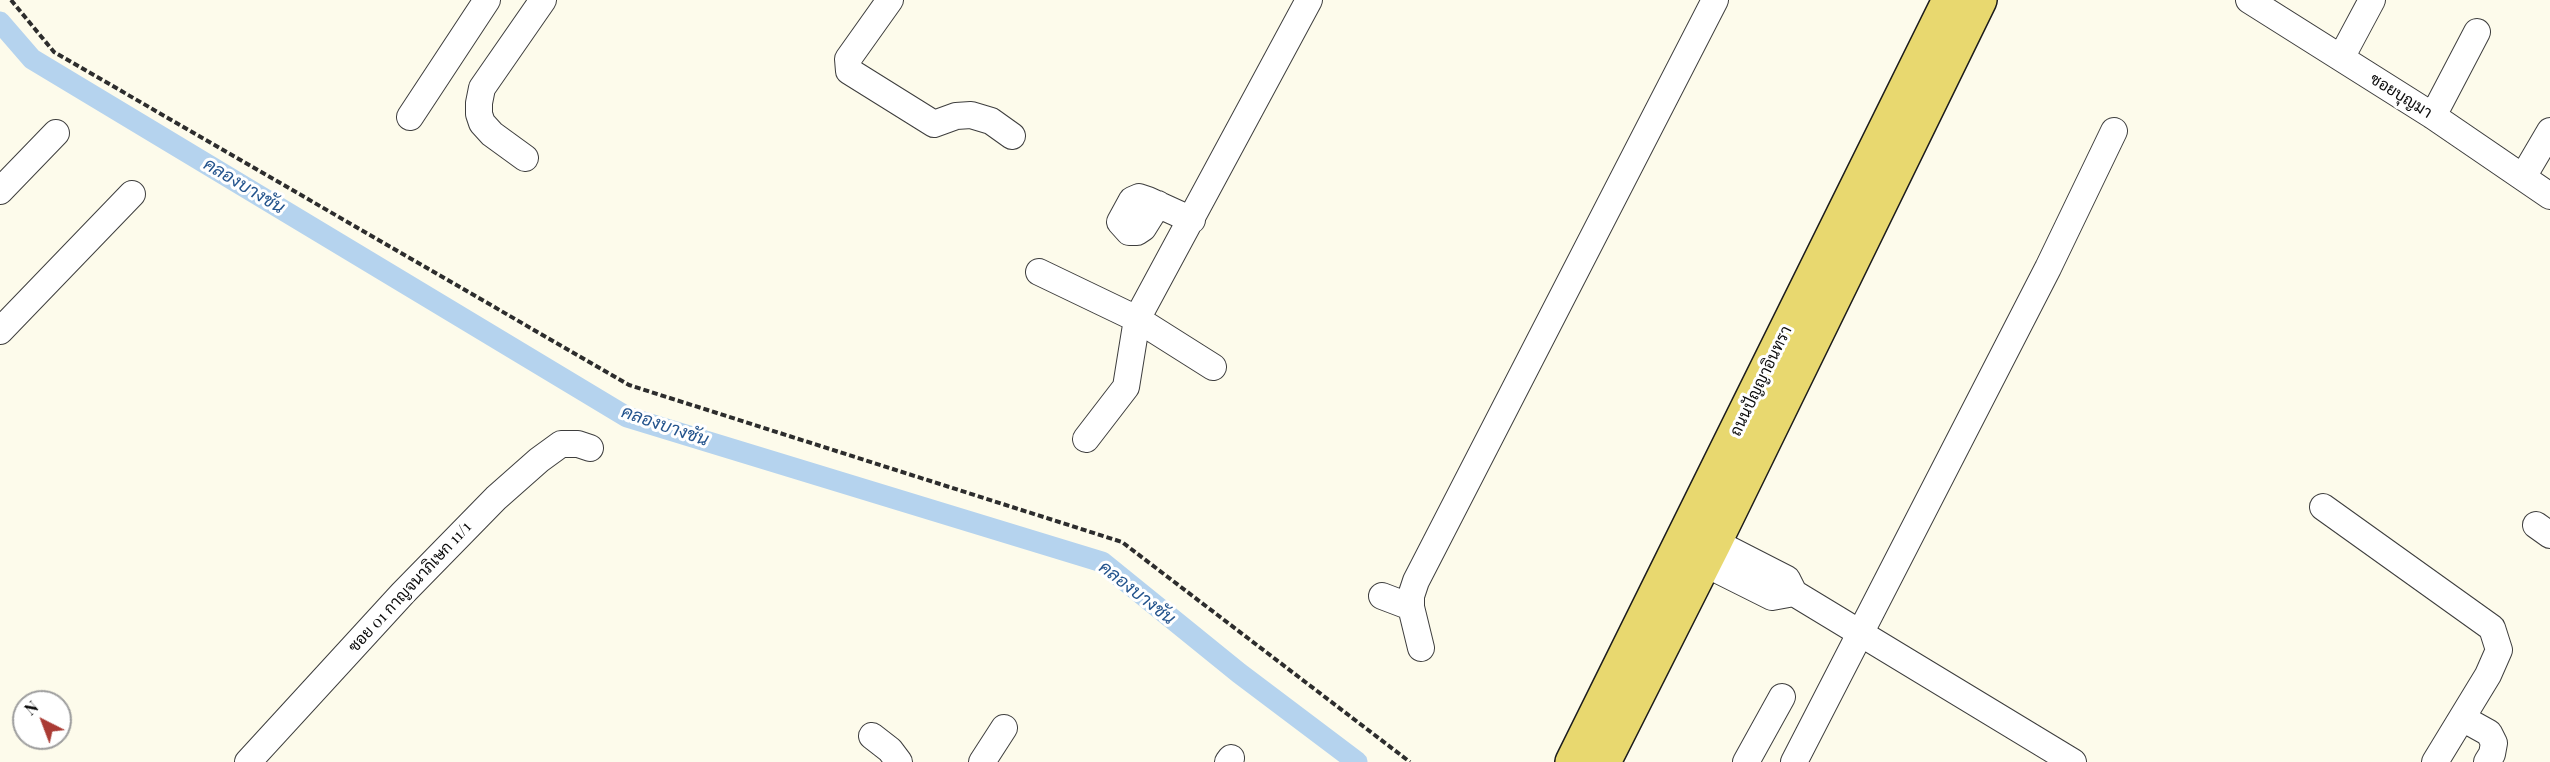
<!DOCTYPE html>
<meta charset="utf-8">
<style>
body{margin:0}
#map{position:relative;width:2550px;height:762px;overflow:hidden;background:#fdfbeb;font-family:"Playfair Display",serif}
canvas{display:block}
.north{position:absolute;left:12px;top:690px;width:60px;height:60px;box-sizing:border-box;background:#fff;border:2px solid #9d9d9d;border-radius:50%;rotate:318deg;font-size:16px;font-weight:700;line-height:24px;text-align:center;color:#0b0b0b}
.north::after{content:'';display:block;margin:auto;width:21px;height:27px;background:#aa3b34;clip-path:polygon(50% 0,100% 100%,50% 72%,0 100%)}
</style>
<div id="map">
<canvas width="2550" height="762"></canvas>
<div class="north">N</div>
</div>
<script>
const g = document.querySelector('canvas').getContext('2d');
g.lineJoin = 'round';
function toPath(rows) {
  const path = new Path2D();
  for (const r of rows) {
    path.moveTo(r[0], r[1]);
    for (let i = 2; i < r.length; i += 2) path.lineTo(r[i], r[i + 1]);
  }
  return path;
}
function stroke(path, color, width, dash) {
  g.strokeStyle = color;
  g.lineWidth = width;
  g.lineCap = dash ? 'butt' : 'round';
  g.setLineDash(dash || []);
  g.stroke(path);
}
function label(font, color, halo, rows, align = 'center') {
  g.font = font + ' "Playfair Display",Sarabun,serif';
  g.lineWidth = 6;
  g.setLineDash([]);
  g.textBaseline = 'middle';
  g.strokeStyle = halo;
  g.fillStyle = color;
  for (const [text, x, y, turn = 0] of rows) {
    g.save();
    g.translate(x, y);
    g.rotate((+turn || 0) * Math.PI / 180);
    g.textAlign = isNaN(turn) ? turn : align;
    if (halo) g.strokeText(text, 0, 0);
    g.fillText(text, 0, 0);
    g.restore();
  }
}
stroke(toPath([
 [0,22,32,59,627,417,1102,562,1239,673,1357,762]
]), '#b5d3ee', 21);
const minor = toPath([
 [890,0,848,59,849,71,934,124,956,116,971,115,991,121,1012,136],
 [2249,0,2433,116,2550,196],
 [2341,58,2372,0],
 [2433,116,2477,32],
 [410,117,487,0],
 [525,158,492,134,482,123,479,114,479,103,482,88,543,0],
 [2523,177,2550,131],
 [0,191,56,133],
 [1158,204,1143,228,1137,232,1129,232,1120,222,1132,200,1139,197,1148,200,1192,220],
 [1039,272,1137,319,1213,367],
 [0,331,132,194],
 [1086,439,1126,387,1137,319,1309,0],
 [2323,507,2492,628,2499,650,2488,675,2435,762],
 [2536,525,2550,535],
 [1699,534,1787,579,1794,593,2073,762],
 [1688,555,1772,597,1794,593],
 [1382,596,1411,607],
 [1421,648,1411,607,1411,596,1416,581,1715,0],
 [2462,718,2489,733,2494,743,2492,754,2487,762],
 [872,736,890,750,899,762],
 [248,762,403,593,496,498,539,460,561,444,578,444,590,448],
 [982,762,1004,728],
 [1228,762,1231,758],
 [1746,762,1782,697],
 [1794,762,2048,268,2114,131]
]);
const major = toPath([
 [1572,762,1949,0],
 [1604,762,1714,544,1980,0]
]);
stroke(minor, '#3e3e3e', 28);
stroke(major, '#1c1c1c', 36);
stroke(toPath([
 [11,0,54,52,629,385,1122,542,1410,762]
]), '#2d2d2d', 4, [6, 3]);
stroke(minor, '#fff', 26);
stroke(major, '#e8d86f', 33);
label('16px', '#0b0b0b', '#fff', [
 ["ซอยบุญมา",2401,96,32],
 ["ถนนปัญญาอินทรา",1761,381,-64],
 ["ซอย 01 กาญจนาภิเษก 11/1",410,587,-47]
]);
label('italic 18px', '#24548d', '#fff', [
 ["คลองบางชัน",244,186,31],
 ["คลองบางชัน",665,426,19],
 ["คลองบางชัน",1137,593,38]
]);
</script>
